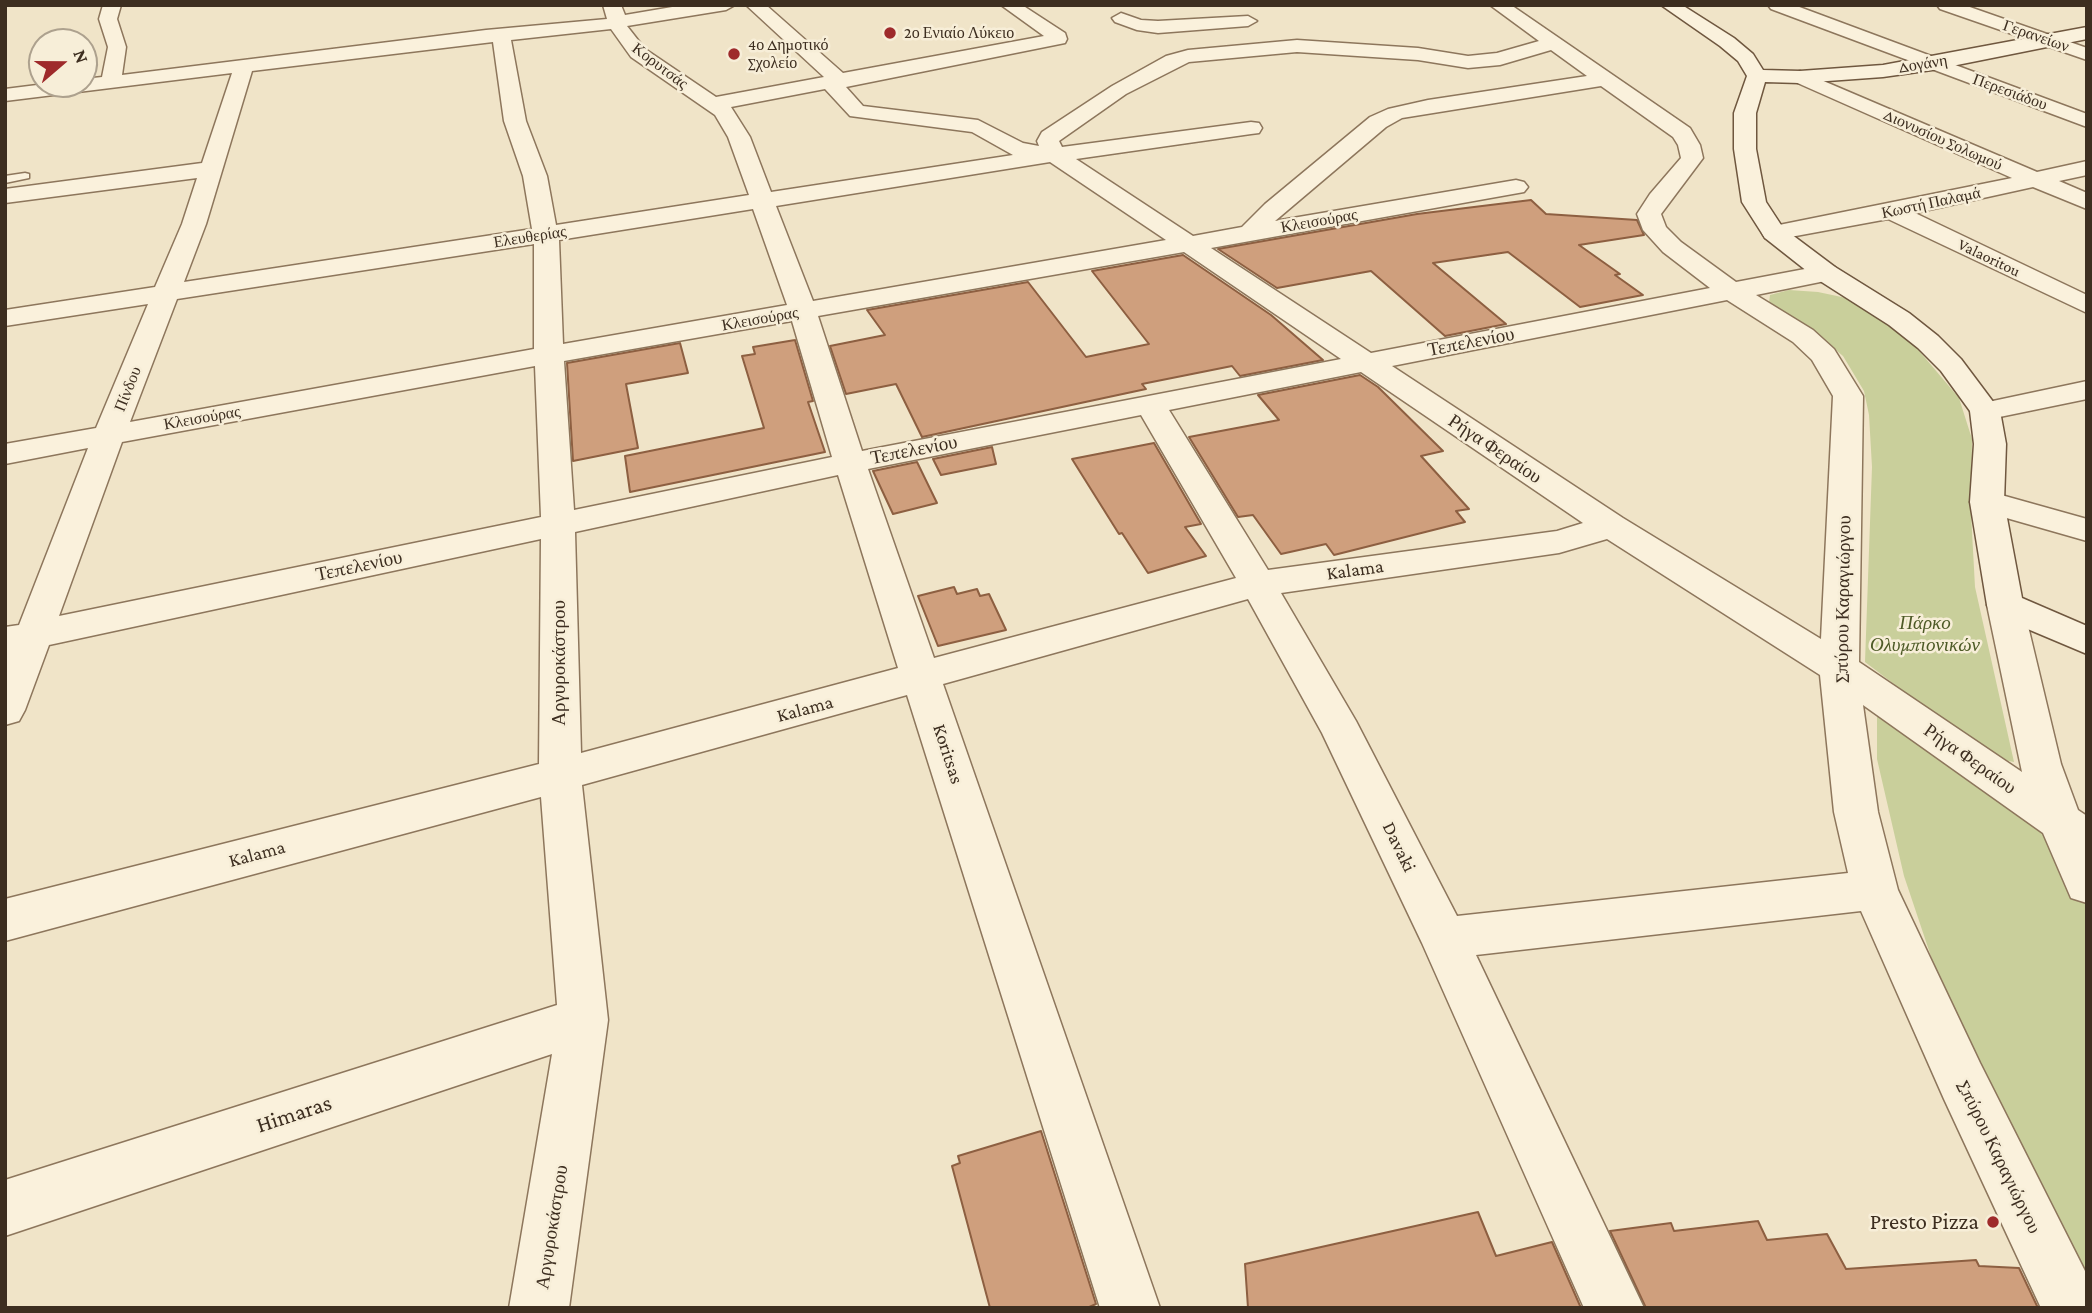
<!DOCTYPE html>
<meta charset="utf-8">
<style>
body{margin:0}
#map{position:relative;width:2092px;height:1313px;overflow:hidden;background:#f0e4c8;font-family:"Crimson Pro",serif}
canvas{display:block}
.frame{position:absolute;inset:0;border:7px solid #3d2e20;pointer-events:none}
.north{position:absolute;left:28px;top:28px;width:70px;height:70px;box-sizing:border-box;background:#f7eed8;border:2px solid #ada18e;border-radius:50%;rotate:70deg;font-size:19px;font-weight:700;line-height:28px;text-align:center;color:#3d2e20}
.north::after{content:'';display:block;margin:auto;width:24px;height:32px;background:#9e2a2b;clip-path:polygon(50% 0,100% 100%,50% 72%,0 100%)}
</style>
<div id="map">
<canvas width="2092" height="1313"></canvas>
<div class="frame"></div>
<div class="north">N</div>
</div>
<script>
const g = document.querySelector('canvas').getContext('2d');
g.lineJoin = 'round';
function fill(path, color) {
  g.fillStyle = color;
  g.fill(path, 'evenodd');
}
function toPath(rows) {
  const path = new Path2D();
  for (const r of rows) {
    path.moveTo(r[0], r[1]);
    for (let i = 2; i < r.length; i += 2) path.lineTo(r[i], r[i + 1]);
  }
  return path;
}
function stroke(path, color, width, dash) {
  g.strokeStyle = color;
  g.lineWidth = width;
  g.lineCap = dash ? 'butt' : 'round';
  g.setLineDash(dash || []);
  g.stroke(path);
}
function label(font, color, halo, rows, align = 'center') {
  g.font = font + ' "Crimson Pro",serif';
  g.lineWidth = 5;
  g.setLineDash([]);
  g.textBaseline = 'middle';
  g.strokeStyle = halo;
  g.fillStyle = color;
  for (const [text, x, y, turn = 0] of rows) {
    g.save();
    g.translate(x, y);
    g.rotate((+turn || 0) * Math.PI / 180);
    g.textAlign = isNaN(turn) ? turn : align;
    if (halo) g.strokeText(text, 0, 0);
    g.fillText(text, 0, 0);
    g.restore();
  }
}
fill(toPath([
 [1789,290,1818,292,1851,299,1893,320,1959,398,1972,439,1971,513,1975,587,2014,762,1991,758,1865,662,1872,467,1869,415,1864,391,1843,356,1806,325,1769,303,1770,295],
 [1877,697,2062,831,2087,900,2087,1276,1961,1046,1904,876,1877,759]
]), '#c9cf9b');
const building = toPath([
 [1531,200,1546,214,1637,220,1644,235,1579,245,1620,274,1615,275,1643,295,1580,307,1508,252,1433,263,1506,324,1445,336,1371,271,1277,288,1218,249,1417,214,1531,200],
 [1183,255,1271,315,1323,360,1240,376,1232,366,1142,384,1146,389,922,437,896,384,846,394,830,346,885,335,867,310,1028,282,1086,357,1149,344,1092,271,1183,255],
 [795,340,813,401,808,402,825,452,630,492,625,456,764,428,742,356,755,354,753,347,795,340],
 [680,343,688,373,626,384,638,448,573,461,567,363,680,343],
 [1360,375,1378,387,1443,451,1421,456,1469,509,1456,511,1465,522,1334,555,1326,544,1281,554,1253,515,1238,517,1189,437,1279,420,1258,395,1360,375],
 [1154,443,1201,524,1185,527,1206,556,1148,573,1122,533,1119,534,1072,459,1154,443],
 [992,447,996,464,941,475,933,459,992,447],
 [917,462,937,503,893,514,873,471,917,462],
 [954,587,957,594,977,589,980,596,989,594,1006,630,938,646,918,596,954,587],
 [1041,1131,1096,1304,1087,1308,990,1308,952,1166,960,1163,958,1156,1041,1131],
 [1478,1212,1496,1256,1552,1242,1581,1308,1248,1308,1245,1264,1478,1212],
 [1758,1221,1767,1240,1827,1234,1846,1269,1976,1260,1979,1266,2019,1268,2038,1308,1646,1308,1610,1231,1671,1223,1674,1231,1758,1221]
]);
fill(building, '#cf9f7d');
stroke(building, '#8d5f41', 2);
const lane = toPath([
 [25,173,29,174,29,178,5,183,5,176,25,173]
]);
const street = toPath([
 [103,5,121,5,117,19,126,47,122,75,486,30,607,19,603,5,621,5,625,15,684,5,735,5,726,10,627,26,645,49,716,97,824,77,746,5,766,5,843,73,1044,36,1001,5,1022,5,1065,33,1067,39,1065,43,846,87,863,106,978,120,1023,143,1039,146,1037,141,1042,132,1112,86,1166,56,1188,50,1297,40,1418,48,1468,56,1497,53,1539,41,1490,5,1511,5,1690,128,1700,145,1703,158,1661,214,1666,227,1681,242,1736,282,1826,265,1835,267,1839,273,1835,279,1756,295,1813,330,1834,349,1863,396,1859,662,2022,772,1987,605,1992,596,2005,592,2018,596,2023,605,2061,764,2078,810,2087,816,2087,903,2071,898,2043,833,1863,705,1878,812,1898,890,1980,1063,2087,1275,2087,1308,2041,1308,1944,1099,1861,911,1476,955,1644,1308,1584,1308,1422,943,1322,733,1248,599,943,684,1160,1308,1100,1308,907,695,582,785,608,1020,569,1308,509,1308,552,1054,5,1236,5,1180,557,1005,541,797,5,941,5,899,539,764,541,539,49,645,25,710,19,721,5,725,5,627,19,625,88,448,5,464,5,444,96,428,148,304,5,326,5,310,155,287,182,224,197,178,5,203,5,189,202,163,232,73,5,101,5,89,45,84,84,84,84,79,102,77,108,47,99,19,103,5],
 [611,29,631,57,715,115,728,137,749,195,556,225,547,176,526,121,511,40,611,29],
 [493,42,504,121,523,176,532,229,184,282,206,224,252,71,493,42],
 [1551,50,1587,76,1428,100,1388,109,1370,117,1265,204,1242,227,1193,236,1076,159,1251,134,1259,133,1262,128,1259,123,1251,122,1062,147,1059,141,1126,94,1189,62,1297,52,1418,60,1468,68,1500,65,1551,50],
 [1601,86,1673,137,1678,145,1681,158,1650,194,1637,214,1643,230,1663,252,1710,288,1371,353,1211,248,1524,192,1528,187,1524,182,1516,180,1275,221,1386,127,1402,118,1601,86],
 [825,89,850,116,972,132,1013,155,771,192,750,137,731,107,825,89],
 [1050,162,1166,240,813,301,776,206,1050,162],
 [753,209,787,305,563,344,559,240,753,209],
 [534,244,534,349,130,422,177,299,534,244],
 [1184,252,1341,359,862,451,818,316,1184,252],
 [1727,300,1793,342,1812,360,1833,396,1821,639,1623,518,1392,366,1727,300],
 [792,321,832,457,574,510,564,361,792,321],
 [535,366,541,517,59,616,122,442,535,366],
 [1361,372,1583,523,1557,531,1268,570,1169,410,1361,372],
 [1141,415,1236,578,934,658,868,469,1141,415],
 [838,475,898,668,581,753,575,532,838,475],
 [1607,539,1820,675,1834,812,1848,873,1457,916,1356,721,1281,593,1559,553,1607,539],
 [1768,5,1794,5,2087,114,2087,127,1771,9,1768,5],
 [1937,5,1964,5,2087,48,2087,60,1940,9,1937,5],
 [1121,13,1141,20,1158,21,1248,16,1257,21,1248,26,1158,33,1137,30,1115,22,1112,18,1121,13],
 [1800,71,2037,172,2087,161,2087,175,2059,181,2087,193,2087,209,2033,187,1915,213,2087,295,2087,313,1888,219,1774,240,1765,238,1762,233,1765,228,1774,226,2012,178,1793,81,1790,77,1793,73,1800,71],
 [2087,381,2087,399,1985,420,1974,417,1970,411,1974,405,2087,381],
 [1987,491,2087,519,2087,541,1975,509,1970,502,1975,495,1987,491]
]);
const secondary = toPath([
 [1661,5,1682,5,1734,38,1753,54,1763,70,1800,71,1883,65,2087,27,2087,39,1932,70,1883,77,1800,83,1765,82,1756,113,1756,149,1766,202,1783,228,1835,267,1909,313,1938,336,1961,359,2000,411,2006,444,2004,502,2022,598,2087,626,2087,654,1992,614,1987,605,1970,502,1974,444,1970,411,1941,371,1918,348,1889,325,1817,279,1765,238,1742,202,1734,149,1734,113,1747,76,1738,61,1720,46,1661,5]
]);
stroke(lane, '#8d765c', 3);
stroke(street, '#8d765c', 3);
stroke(secondary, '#6f573f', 3);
fill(lane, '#faf1dc');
fill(street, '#faf1dc');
fill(secondary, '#faf1dc');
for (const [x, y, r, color] of [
 [890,33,7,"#9e2a2b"],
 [734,54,7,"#9e2a2b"],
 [1993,1222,7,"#9e2a2b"]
]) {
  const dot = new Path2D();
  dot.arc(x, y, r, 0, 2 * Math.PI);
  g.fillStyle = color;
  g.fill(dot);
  stroke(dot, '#f7eed8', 2.5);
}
label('16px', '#3d2e20', '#f7eed8', [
 ["2ο Ενιαίο Λύκειο",904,33],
 ["4ο Δημοτικό",748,45],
 ["Σχολείο",748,63]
], 'left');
label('16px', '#3d2e20', '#f7eed8', [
 ["Γερανείων",2036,36,19],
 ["Δογάνη",1923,64,-9],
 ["Κορυτσάς",660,66,37],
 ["Περεσιάδου",2010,92,20],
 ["Διονυσίου Σολωμού",1943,140,24],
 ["Κωστή Παλαμά",1931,203,-12],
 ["Κλεισούρας",1319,221,-10],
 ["Ελευθερίας",530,237,-9],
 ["Valaoritou",1989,258,26],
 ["Κλεισούρας",760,319,-10],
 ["Πίνδου",128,389,-68],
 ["Κλεισούρας",202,418,-10]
]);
label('19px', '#3d2e20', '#f7eed8', [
 ["Τεπελενίου",1471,342,-11],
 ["Ρήγα Φεραίου",1495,449,34],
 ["Τεπελενίου",914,450,-11],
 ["Τεπελενίου",359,566,-12],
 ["Kalama",1355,570,-8],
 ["Σπύρου Καραγιώργου",1843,599,-89],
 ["Αργυροκάστρου",559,663,-90],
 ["Kalama",805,709,-15],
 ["Koritsas",948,754,72],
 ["Ρήγα Φεραίου",1970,759,35],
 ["Davaki",1399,847,64],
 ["Kalama",257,854,-15],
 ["Σπύρου Καραγιώργου",1999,1157,64],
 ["Αργυροκάστρου",552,1227,-81]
]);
label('italic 19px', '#4d5a26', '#f7eed8', [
 ["Πάρκο",1925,623],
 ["Ολυμπιονικών",1925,645]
]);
label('23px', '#3d2e20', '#f7eed8', [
 ["Himaras",294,1114,-18]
]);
label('23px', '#3d2e20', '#f7eed8', [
 ["Presto Pizza",1979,1222]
], 'right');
</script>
